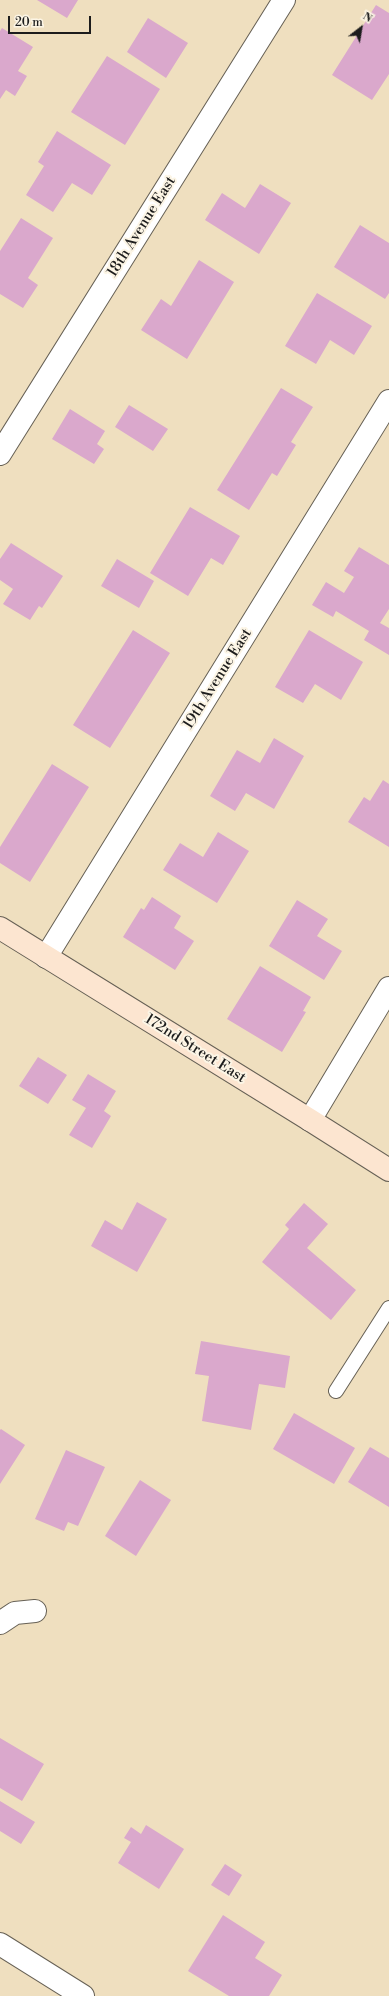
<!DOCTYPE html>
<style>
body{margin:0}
#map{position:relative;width:389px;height:1996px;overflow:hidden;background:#efdfbf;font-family:"Libre Bodoni",serif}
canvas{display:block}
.north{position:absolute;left:341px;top:8px;width:40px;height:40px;-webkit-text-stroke:3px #fcf5e5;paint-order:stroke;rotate:31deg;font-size:11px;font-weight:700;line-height:16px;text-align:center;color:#1c1c1c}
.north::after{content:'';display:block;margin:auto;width:14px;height:18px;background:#1c1c1c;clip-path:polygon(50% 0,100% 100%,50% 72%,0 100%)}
.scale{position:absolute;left:8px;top:16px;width:83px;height:18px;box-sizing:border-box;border:2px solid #1c1c1c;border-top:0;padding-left:5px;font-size:12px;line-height:14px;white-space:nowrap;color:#1c1c1c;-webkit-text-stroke:3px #fcf5e5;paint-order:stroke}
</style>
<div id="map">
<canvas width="389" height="1996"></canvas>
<div class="north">N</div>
<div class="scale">20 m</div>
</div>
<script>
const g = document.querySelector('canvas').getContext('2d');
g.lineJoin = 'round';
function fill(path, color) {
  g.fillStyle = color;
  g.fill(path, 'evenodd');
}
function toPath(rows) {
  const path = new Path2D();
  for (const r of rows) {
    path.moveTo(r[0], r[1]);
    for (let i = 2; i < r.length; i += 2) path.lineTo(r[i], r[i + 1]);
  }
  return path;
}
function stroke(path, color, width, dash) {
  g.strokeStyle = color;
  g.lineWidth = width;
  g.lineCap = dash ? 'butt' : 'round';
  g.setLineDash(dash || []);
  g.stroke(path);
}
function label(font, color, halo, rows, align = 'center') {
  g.font = font + ' "Libre Bodoni",serif';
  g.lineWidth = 4;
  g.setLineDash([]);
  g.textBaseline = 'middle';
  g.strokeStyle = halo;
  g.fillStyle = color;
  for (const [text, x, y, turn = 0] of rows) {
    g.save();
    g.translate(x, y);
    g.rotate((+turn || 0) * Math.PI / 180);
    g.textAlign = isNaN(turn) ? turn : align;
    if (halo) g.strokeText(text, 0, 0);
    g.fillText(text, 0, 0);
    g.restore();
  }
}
fill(toPath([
 [37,0,78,0,67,18],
 [376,5,389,13,389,74,372,100,332,75],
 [148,18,188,43,166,78,127,52],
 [2,28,33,47,18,71,27,76,15,96,6,90,0,99,0,31],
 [107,56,160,89,125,145,71,112],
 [57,131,111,165,92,195,72,183,53,212,26,195,44,166,38,162],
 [260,184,291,203,259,254,205,220,222,193,245,208],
 [21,218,53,238,28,278,38,285,23,308,0,294,0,251],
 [360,225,389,243,389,293,385,299,334,267],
 [199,260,234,282,187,359,141,330,161,299,171,306],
 [317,293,372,326,354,355,330,340,316,364,285,346],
 [281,388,313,407,291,442,296,445,277,476,272,473,249,510,217,490],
 [129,405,168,429,153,451,115,427],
 [70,409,105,431,97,444,104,449,94,464,52,439],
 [190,507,240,536,223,565,211,558,188,596,150,573],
 [11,543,63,576,42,608,39,606,30,620,3,604,13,589,0,580,0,559],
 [359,547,389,565,389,609,380,623,389,628,389,655,364,640,369,631,336,611,333,617,312,605,326,582,344,593,354,577,344,571],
 [117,559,154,581,139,608,101,586],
 [133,630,170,653,110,748,73,725],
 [309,630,363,662,341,700,315,684,303,703,275,687],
 [274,738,304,756,274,809,246,793,235,811,210,796,237,750,260,763],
 [52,764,89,787,30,882,0,863,0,847],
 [383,780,389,784,389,847,348,822,364,797,370,801],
 [218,832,249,851,217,903,163,870,180,843,203,857],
 [152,897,181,916,174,928,194,941,175,970,123,937,141,908,144,910],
 [297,900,328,919,317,936,342,951,324,980,269,946],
 [260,966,311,997,303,1011,306,1012,282,1052,227,1019],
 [38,1057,67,1075,48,1104,19,1086],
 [88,1074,116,1091,104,1111,111,1116,92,1148,69,1135,86,1108,72,1100],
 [137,1202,167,1219,137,1272,91,1246,105,1220,122,1230],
 [304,1203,328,1224,307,1248,356,1290,331,1320,262,1262,289,1229,285,1225],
 [201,1341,290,1356,285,1388,259,1384,251,1430,202,1421,209,1376,195,1374],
 [294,1413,355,1448,334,1484,273,1449],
 [1,1429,25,1445,0,1484,0,1430],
 [370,1447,389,1458,389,1507,348,1482],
 [66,1450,105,1467,78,1526,68,1522,64,1531,35,1519],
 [140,1480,171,1500,136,1556,105,1536],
 [0,1738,44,1764,22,1801,0,1788],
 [0,1801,35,1822,21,1844,0,1831],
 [146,1825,184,1849,159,1889,118,1863,131,1842,124,1838,131,1827,141,1834],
 [225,1864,242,1875,229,1896,211,1885],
 [223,1915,265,1942,255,1958,282,1975,269,1996,229,1996,188,1971]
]), '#daa8cc');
const lane = toPath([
 [336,1391,389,1308]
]);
const street = toPath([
 [0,454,284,0],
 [46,957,389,401],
 [310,1120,389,988],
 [0,1623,15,1613,35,1611],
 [0,1944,83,1996]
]);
const secondary = toPath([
 [0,928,310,1120,389,1170]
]);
stroke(lane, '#666055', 16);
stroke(street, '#666055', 24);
stroke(secondary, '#666055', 24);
stroke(lane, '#fff', 14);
stroke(street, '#fff', 22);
stroke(secondary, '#fce5d0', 22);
label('15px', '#1c1c1c', '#fcf5e5', [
 ["18th Avenue East",142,227,-58],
 ["19th Avenue East",218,679,-58],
 ["172nd Street East",195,1049,32]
]);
</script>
